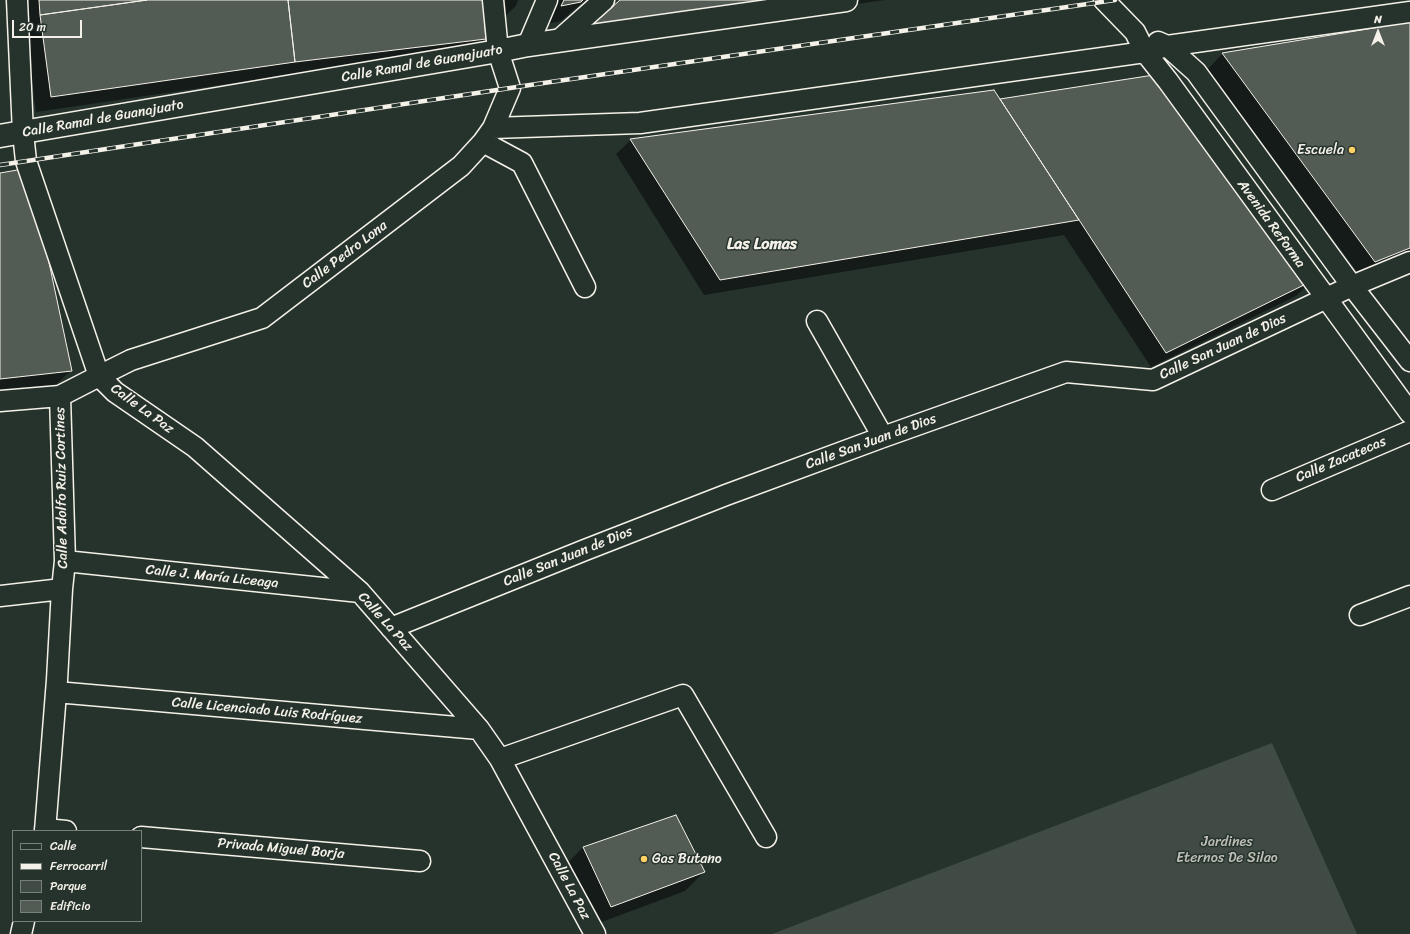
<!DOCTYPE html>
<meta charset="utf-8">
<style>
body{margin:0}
#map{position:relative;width:1410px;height:934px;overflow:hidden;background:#26332d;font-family:Sriracha,sans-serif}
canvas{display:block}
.legend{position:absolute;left:12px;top:830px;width:130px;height:92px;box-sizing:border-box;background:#26332d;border:1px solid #787f78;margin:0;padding:5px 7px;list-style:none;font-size:12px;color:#f4f1e8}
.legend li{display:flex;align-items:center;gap:8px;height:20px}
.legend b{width:20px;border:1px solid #787f78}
.north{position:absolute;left:1358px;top:12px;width:40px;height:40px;-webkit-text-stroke:3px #26332d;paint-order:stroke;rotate:0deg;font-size:11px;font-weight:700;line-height:16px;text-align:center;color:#f4f1e8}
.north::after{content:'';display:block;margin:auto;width:14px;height:18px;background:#f4f1e8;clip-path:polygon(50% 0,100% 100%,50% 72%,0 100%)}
.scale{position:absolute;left:12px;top:20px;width:70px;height:18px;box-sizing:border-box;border:2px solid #f4f1e8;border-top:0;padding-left:5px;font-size:12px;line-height:14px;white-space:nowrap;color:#f4f1e8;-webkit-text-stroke:3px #26332d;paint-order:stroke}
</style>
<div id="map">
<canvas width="1410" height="934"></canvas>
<ul class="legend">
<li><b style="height:5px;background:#26332d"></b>Calle</li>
<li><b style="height:5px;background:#f4f1e8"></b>Ferrocarril</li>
<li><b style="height:11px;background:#414b45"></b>Parque</li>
<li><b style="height:11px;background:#525c55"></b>Edificio</li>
</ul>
<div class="north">N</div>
<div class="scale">20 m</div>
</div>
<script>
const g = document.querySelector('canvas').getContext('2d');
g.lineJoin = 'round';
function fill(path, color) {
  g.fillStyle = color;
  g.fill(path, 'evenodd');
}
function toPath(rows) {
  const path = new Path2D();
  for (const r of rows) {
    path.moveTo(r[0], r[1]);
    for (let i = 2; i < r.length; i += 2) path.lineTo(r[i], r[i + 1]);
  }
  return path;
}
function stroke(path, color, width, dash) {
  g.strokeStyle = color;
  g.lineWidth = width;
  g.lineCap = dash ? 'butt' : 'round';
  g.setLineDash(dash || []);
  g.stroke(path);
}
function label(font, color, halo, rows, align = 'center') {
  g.font = font + ' Sriracha,sans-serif';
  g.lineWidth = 3;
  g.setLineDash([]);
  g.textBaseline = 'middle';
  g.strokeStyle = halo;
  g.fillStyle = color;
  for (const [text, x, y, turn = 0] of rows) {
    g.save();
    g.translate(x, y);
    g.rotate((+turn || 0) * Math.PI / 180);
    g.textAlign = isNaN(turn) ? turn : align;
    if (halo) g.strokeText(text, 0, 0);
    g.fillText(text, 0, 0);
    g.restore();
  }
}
fill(toPath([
 [1272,743,1357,934,772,934]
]), '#414b45');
fill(toPath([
 [18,0,482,0,485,39,465,58,276,81,275,77,36,112,26,33],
 [495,0,518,0,516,6,497,24],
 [553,0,585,0,561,21,543,25],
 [622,0,885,0,573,45],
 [1410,23,1410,256,1360,276,1208,69,1222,54],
 [1001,100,1311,281,1296,296,1151,367,1064,235,704,295,616,154,631,140,999,101],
 [0,174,70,371,51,390,0,396],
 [583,847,704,872,685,891,591,926,564,867]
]), '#0007');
const building = toPath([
 [39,0,147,0,40,15,39,0],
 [147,0,288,0,295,62,51,97,40,15,147,0],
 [288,0,483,0,486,39,295,62,288,0],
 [564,0,583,0,581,2,561,6,564,0],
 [620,0,772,0,591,26,620,0],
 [1410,22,1410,248,1375,262,1222,53,1410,22],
 [1160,74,1312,281,1166,353,1000,99,1160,74],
 [994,90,1079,220,720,280,630,139,994,90],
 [29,168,72,371,0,379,0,173,29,168],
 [676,815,705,872,611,907,583,847,676,815]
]);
fill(building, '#525c55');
stroke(building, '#f4f1e8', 1);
const minor = toPath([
 [493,0,498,51,510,88,493,128,483,142,461,166,262,318,131,360,99,376,115,392,195,447,360,592,479,729,500,759,595,934],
 [1104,0,1135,32,1145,52,1168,81,1410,413],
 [559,40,604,0],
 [1158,42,1167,46,1196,72,1352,286,1410,361],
 [528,45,547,0],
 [493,128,640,123,1145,52,1167,46,1410,12],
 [483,142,522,163,585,287],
 [817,321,883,437],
 [0,401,60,396,99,376,26,161,23,133,17,0],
 [1272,490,1410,431],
 [65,561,360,592],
 [0,596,62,589],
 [1360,615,1410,596],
 [391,628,585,550,726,495,883,437,1066,372,1153,380,1352,286,1410,262],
 [56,692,479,729],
 [500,759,683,695,766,837],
 [45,829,66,831],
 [45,831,57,680,62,589,65,561,60,396],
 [141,837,420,861],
 [21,934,24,921]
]);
const tertiary = toPath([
 [0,136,498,51,528,45,846,0]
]);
stroke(minor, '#f4f1e8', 23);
stroke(tertiary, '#f4f1e8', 25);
stroke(minor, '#26332d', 20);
stroke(tertiary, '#26332d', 22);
const rail = toPath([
 [0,165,530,85,1115,0]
]);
stroke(rail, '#f4f1e8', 4.5);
stroke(rail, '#26332d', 3, [9]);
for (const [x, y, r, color] of [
 [1352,150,4,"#ffd166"],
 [644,859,4,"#ffd166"]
]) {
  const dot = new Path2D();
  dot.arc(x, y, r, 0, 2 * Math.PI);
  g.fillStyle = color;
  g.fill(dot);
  stroke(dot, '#26332d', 1.5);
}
label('14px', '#f4f1e8', '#26332d', [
 ["Calle Ramal de Guanajuato",422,64,-10],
 ["Calle Ramal de Guanajuato",103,119,-10],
 ["Avenida Reforma",1271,224,54],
 ["Calle Pedro Lona",345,255,-37],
 ["Calle San Juan de Dios",1223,347,-25],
 ["Calle La Paz",142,409,36],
 ["Calle San Juan de Dios",871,442,-20],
 ["Calle Zacatecas",1341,460,-23],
 ["Calle Adolfo Ruiz Cortines",62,488,-91],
 ["Calle San Juan de Dios",568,557,-22],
 ["Calle J. María Liceaga",212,577,6],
 ["Calle La Paz",385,622,48],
 ["Calle Licenciado Luis Rodríguez",267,711,5],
 ["Privada Miguel Borja",281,849,5],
 ["Calle La Paz",569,886,62]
]);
label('14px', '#f4f1e8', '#26332d', [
 ["Escuela",1344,150],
 ["Gas Butano",652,859,"left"]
], 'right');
label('14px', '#bebfb7', '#26332d', [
 ["Jardines",1227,842],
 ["Eternos De Silao",1227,858]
]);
label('bold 16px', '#f4f1e8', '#26332d', [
 ["Las Lomas",762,245]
]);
</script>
